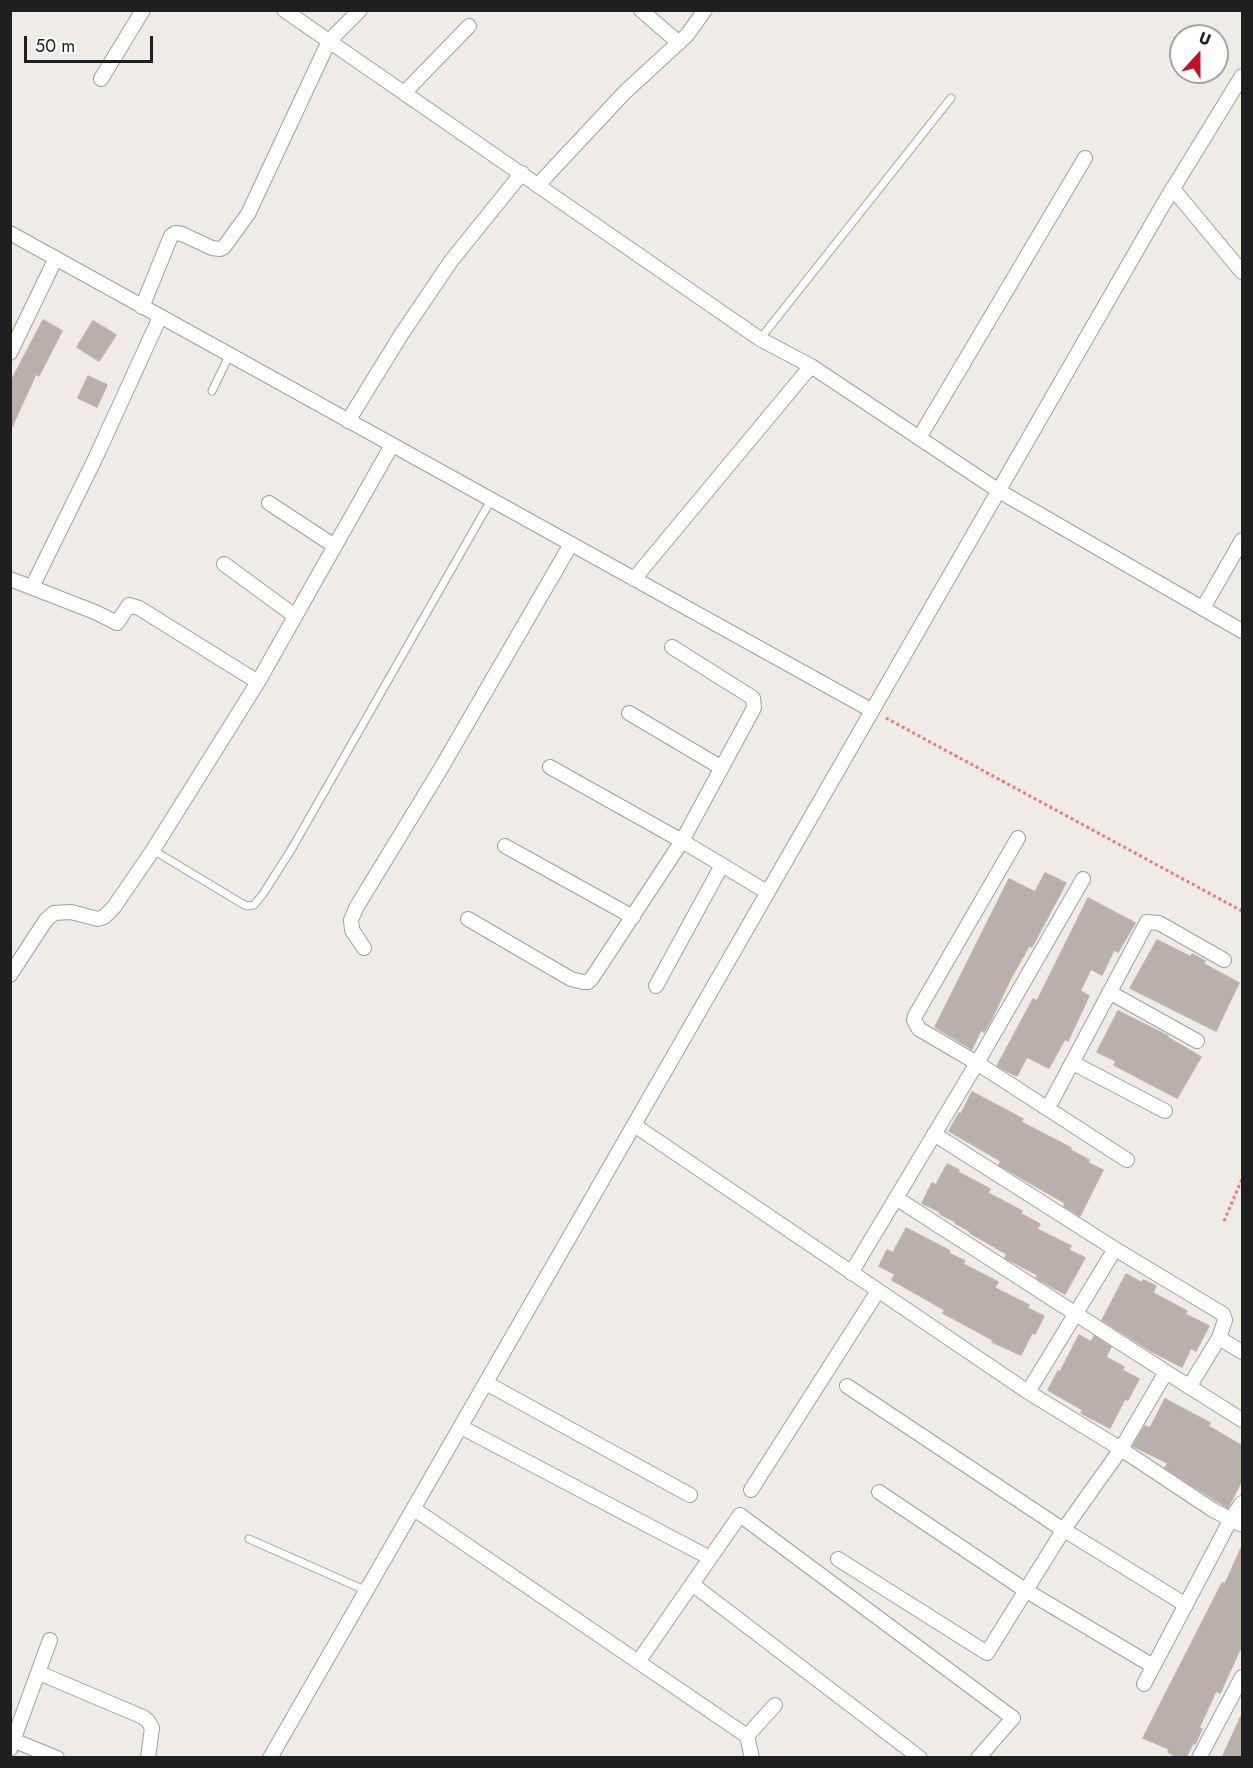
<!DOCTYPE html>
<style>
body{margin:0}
#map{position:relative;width:1253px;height:1768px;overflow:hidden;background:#efebe7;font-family:Jost,sans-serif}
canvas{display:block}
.frame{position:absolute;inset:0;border:12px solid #1f1f1f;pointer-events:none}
.north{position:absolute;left:1169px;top:24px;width:60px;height:60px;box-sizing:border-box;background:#fff;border:2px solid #a5a5a5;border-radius:50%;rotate:21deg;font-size:16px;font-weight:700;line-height:24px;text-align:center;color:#1f1f1f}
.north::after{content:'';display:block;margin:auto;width:21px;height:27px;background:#c00f27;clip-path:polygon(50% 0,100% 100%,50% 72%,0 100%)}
.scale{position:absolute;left:24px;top:36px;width:129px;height:27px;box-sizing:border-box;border:3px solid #1f1f1f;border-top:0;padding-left:8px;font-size:18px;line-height:21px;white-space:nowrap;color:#1f1f1f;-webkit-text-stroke:4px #fff;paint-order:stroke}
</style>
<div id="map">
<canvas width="1253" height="1768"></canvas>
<div class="frame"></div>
<div class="north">U</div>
<div class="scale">50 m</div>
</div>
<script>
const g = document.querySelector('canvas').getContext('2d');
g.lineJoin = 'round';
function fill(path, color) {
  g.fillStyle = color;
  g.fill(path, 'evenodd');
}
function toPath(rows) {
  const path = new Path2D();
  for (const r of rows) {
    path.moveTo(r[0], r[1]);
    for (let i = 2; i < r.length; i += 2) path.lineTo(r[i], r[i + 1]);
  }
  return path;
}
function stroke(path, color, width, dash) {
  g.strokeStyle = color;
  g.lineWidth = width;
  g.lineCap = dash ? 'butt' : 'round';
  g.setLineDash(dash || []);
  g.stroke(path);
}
const building = toPath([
 [43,320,62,331,39,376,36,374,10,431,10,383,43,320],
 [93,321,116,335,99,361,77,347,93,321],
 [88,376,107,385,97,407,78,398,88,376],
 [1045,873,1066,883,1032,947,1029,946,1010,980,991,1020,984,1032,981,1030,972,1049,935,1027,1009,879,1035,892,1045,873],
 [1088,898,1135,923,1118,952,1114,950,1102,975,1091,969,1080,991,1089,996,1068,1041,1065,1039,1049,1068,1027,1057,1017,1076,997,1066,1033,999,1037,1001,1088,898],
 [1157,940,1191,957,1192,954,1205,961,1204,964,1239,983,1216,1031,1130,988,1157,940],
 [1118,1011,1168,1036,1167,1037,1201,1057,1177,1098,1114,1065,1116,1061,1097,1052,1118,1011],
 [972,1092,1023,1119,1021,1122,1071,1148,1070,1150,1089,1160,1088,1163,1103,1170,1080,1216,1064,1206,1065,1203,999,1165,1001,1161,949,1131,959,1113,961,1114,972,1092],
 [947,1164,959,1170,958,1172,990,1189,988,1193,1022,1211,1021,1214,1040,1224,1037,1229,1071,1246,1069,1250,1085,1258,1065,1294,1036,1278,1038,1275,1005,1258,1007,1254,970,1233,971,1232,955,1223,956,1222,940,1214,940,1212,922,1203,932,1183,936,1185,947,1164],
 [906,1228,950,1251,948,1253,965,1261,963,1264,998,1282,995,1288,1029,1305,1027,1308,1044,1316,1035,1334,1032,1333,1021,1355,992,1342,993,1340,943,1313,945,1310,892,1280,895,1274,879,1266,887,1250,893,1253,906,1228],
 [1126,1274,1142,1283,1143,1280,1156,1286,1153,1293,1187,1311,1185,1314,1209,1326,1196,1351,1191,1348,1182,1367,1151,1351,1102,1320,1126,1274],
 [1079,1335,1091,1342,1094,1336,1111,1347,1106,1357,1124,1367,1122,1370,1139,1379,1128,1400,1125,1399,1110,1428,1081,1413,1083,1410,1048,1390,1058,1371,1060,1372,1079,1335],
 [1165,1399,1210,1423,1208,1426,1242,1446,1242,1480,1228,1508,1165,1468,1168,1463,1133,1446,1145,1426,1150,1428,1165,1399],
 [1242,1546,1242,1645,1220,1693,1216,1691,1199,1728,1202,1729,1195,1744,1193,1743,1186,1758,1179,1758,1168,1752,1169,1749,1143,1738,1222,1583,1225,1584,1242,1546],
 [1242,1714,1242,1758,1222,1758,1242,1714]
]);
fill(building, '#b9b0ac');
stroke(building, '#c0b1aa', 1.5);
const service = toPath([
 [760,339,951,98],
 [212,391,229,356],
 [153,850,241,903,247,906,254,905,263,894,291,850,491,500],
 [249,1539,367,1591]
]);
const minor = toPath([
 [284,10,760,339,811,366,999,491,1242,631],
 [641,10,679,43],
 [101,79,143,10],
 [404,93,469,26],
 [538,185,625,92,687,35,705,10],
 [1173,189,1242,272],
 [10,233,871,710],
 [142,307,171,236,175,233,182,234,212,248,220,249,224,247,248,214,329,41,360,10],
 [10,353,56,258],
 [348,421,401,335,451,261,522,173],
 [919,438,1085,158],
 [269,503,333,545],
 [224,564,295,616],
 [10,579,95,612,117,623,129,605,139,608,258,682],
 [634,579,811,366],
 [32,587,95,459,160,317],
 [1203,608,1242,540],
 [629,713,722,768],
 [550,767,682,841,767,892],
 [1018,838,915,1016,914,1020,919,1029,977,1063,1127,1160],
 [505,846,633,917],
 [468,919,571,979,583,982,588,982,592,978,682,841,754,708,753,698,672,647],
 [364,948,352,930,351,920,356,908,440,770,571,544],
 [10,975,46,920,54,913,71,912,98,919,104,917,114,907,153,850,258,682,392,445],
 [656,986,722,865],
 [1109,992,1197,1041],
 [1073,1063,1165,1111],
 [1048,1108,1147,922,1159,923,1224,960],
 [634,1125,1028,1392,1121,1449,1213,1510,1242,1525],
 [934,1134,1115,1249,1223,1314,1225,1320,1219,1338,1189,1387],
 [896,1198,1166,1372],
 [851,1273,977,1063,1083,879],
 [1219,1338,1242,1352],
 [486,1383,690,1495],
 [847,1386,1056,1525,1186,1605],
 [1028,1392,1115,1249],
 [461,1427,710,1558],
 [751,1490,878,1291],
 [879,1492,1025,1590,1153,1666],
 [414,1509,747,1736,752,1758],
 [838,1559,987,1653,1064,1529,1121,1449,1166,1372,1242,1420],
 [692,1584,920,1758],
 [638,1662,740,1515,1013,1718,978,1758],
 [39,1673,143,1717,148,1721,152,1728,148,1758],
 [1144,1684,1231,1519,1242,1503],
 [747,1736,775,1705],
 [10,1739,57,1758],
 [10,1749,50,1640],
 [270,1758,1164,203,1242,76],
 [1199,1758,1242,1677]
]);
stroke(service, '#a0a0a0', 9);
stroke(minor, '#a0a0a0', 16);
stroke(toPath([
 [886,718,1242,911],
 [1224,1221,1242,1179]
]), '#f0777b', 3, [3, 3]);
stroke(service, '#fff', 7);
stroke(minor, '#fff', 14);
</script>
